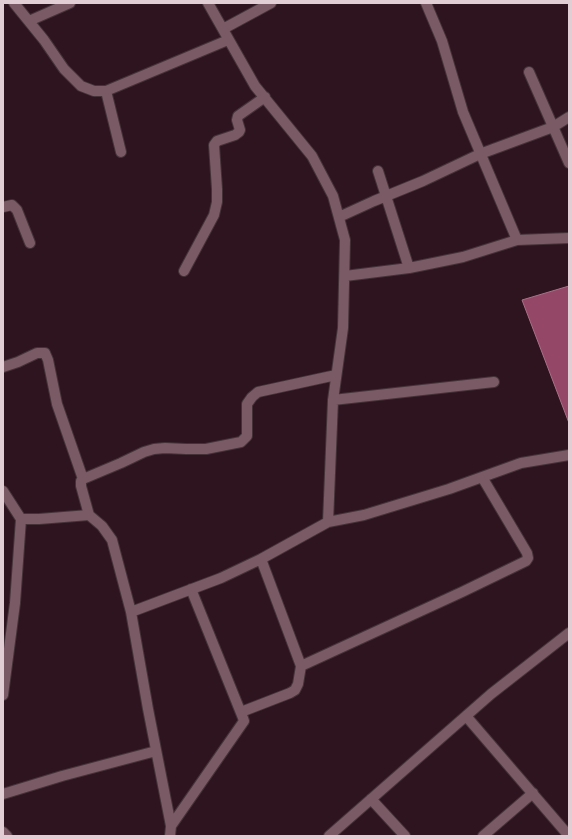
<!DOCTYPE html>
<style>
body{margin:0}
#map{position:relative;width:572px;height:839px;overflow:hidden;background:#2d141e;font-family:Inter,sans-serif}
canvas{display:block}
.frame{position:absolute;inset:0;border:4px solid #e1ced4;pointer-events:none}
</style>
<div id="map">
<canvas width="572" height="839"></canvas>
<div class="frame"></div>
</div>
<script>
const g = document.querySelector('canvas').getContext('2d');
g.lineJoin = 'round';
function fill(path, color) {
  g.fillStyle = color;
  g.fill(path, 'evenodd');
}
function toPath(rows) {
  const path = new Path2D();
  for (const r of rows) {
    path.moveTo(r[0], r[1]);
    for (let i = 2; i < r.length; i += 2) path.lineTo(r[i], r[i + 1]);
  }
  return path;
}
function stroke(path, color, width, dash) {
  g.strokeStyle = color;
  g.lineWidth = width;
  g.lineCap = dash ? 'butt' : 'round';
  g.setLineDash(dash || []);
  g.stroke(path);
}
const water = toPath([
 [569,286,569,423,522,300,569,286]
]);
fill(water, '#944767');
stroke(water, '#ab7088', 1);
const minor = toPath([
 [14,3,44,40,64,69,81,86,94,91,106,91,228,40],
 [208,3,255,86,312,156,333,196,345,240,343,328,333,400,328,522],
 [426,3,442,41,463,112,517,240],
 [29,21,70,3],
 [223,29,271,3],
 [529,72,569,163],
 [106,91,121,152],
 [378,171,409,268,463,257,517,240,569,238],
 [3,207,12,205,17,210,30,243],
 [339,217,374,201,423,181,480,154,553,127,569,117],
 [184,271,214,215,217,202,217,189,214,145,217,141,235,135,239,132,240,130,237,120,238,116,265,97],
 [345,276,409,268],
 [3,367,18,362,37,353,45,353,48,360,57,404,83,479],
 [333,400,494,382],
 [3,491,21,519,39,519,89,515,102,526,112,540,131,612,148,709,171,826,170,836],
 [89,515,81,486,81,481,83,479,121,463,144,452,154,449,165,448,186,449,206,449,241,442,247,436,247,404,252,397,258,392,336,375],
 [261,559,301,666],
 [131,612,221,578,261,559,328,522,364,515,449,489,521,463,569,455],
 [3,695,15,603,21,519],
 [241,712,290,693,295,690,298,684,301,666,462,592,526,561,528,558,527,553,482,477],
 [466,716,569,836],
 [3,794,62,776,156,751],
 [371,799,405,836],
 [171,826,244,721,243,718,191,589],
 [3,832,7,836],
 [329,836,491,694,569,633],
 [483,836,533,793]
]);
stroke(minor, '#453239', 12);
stroke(minor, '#795a65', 10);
</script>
